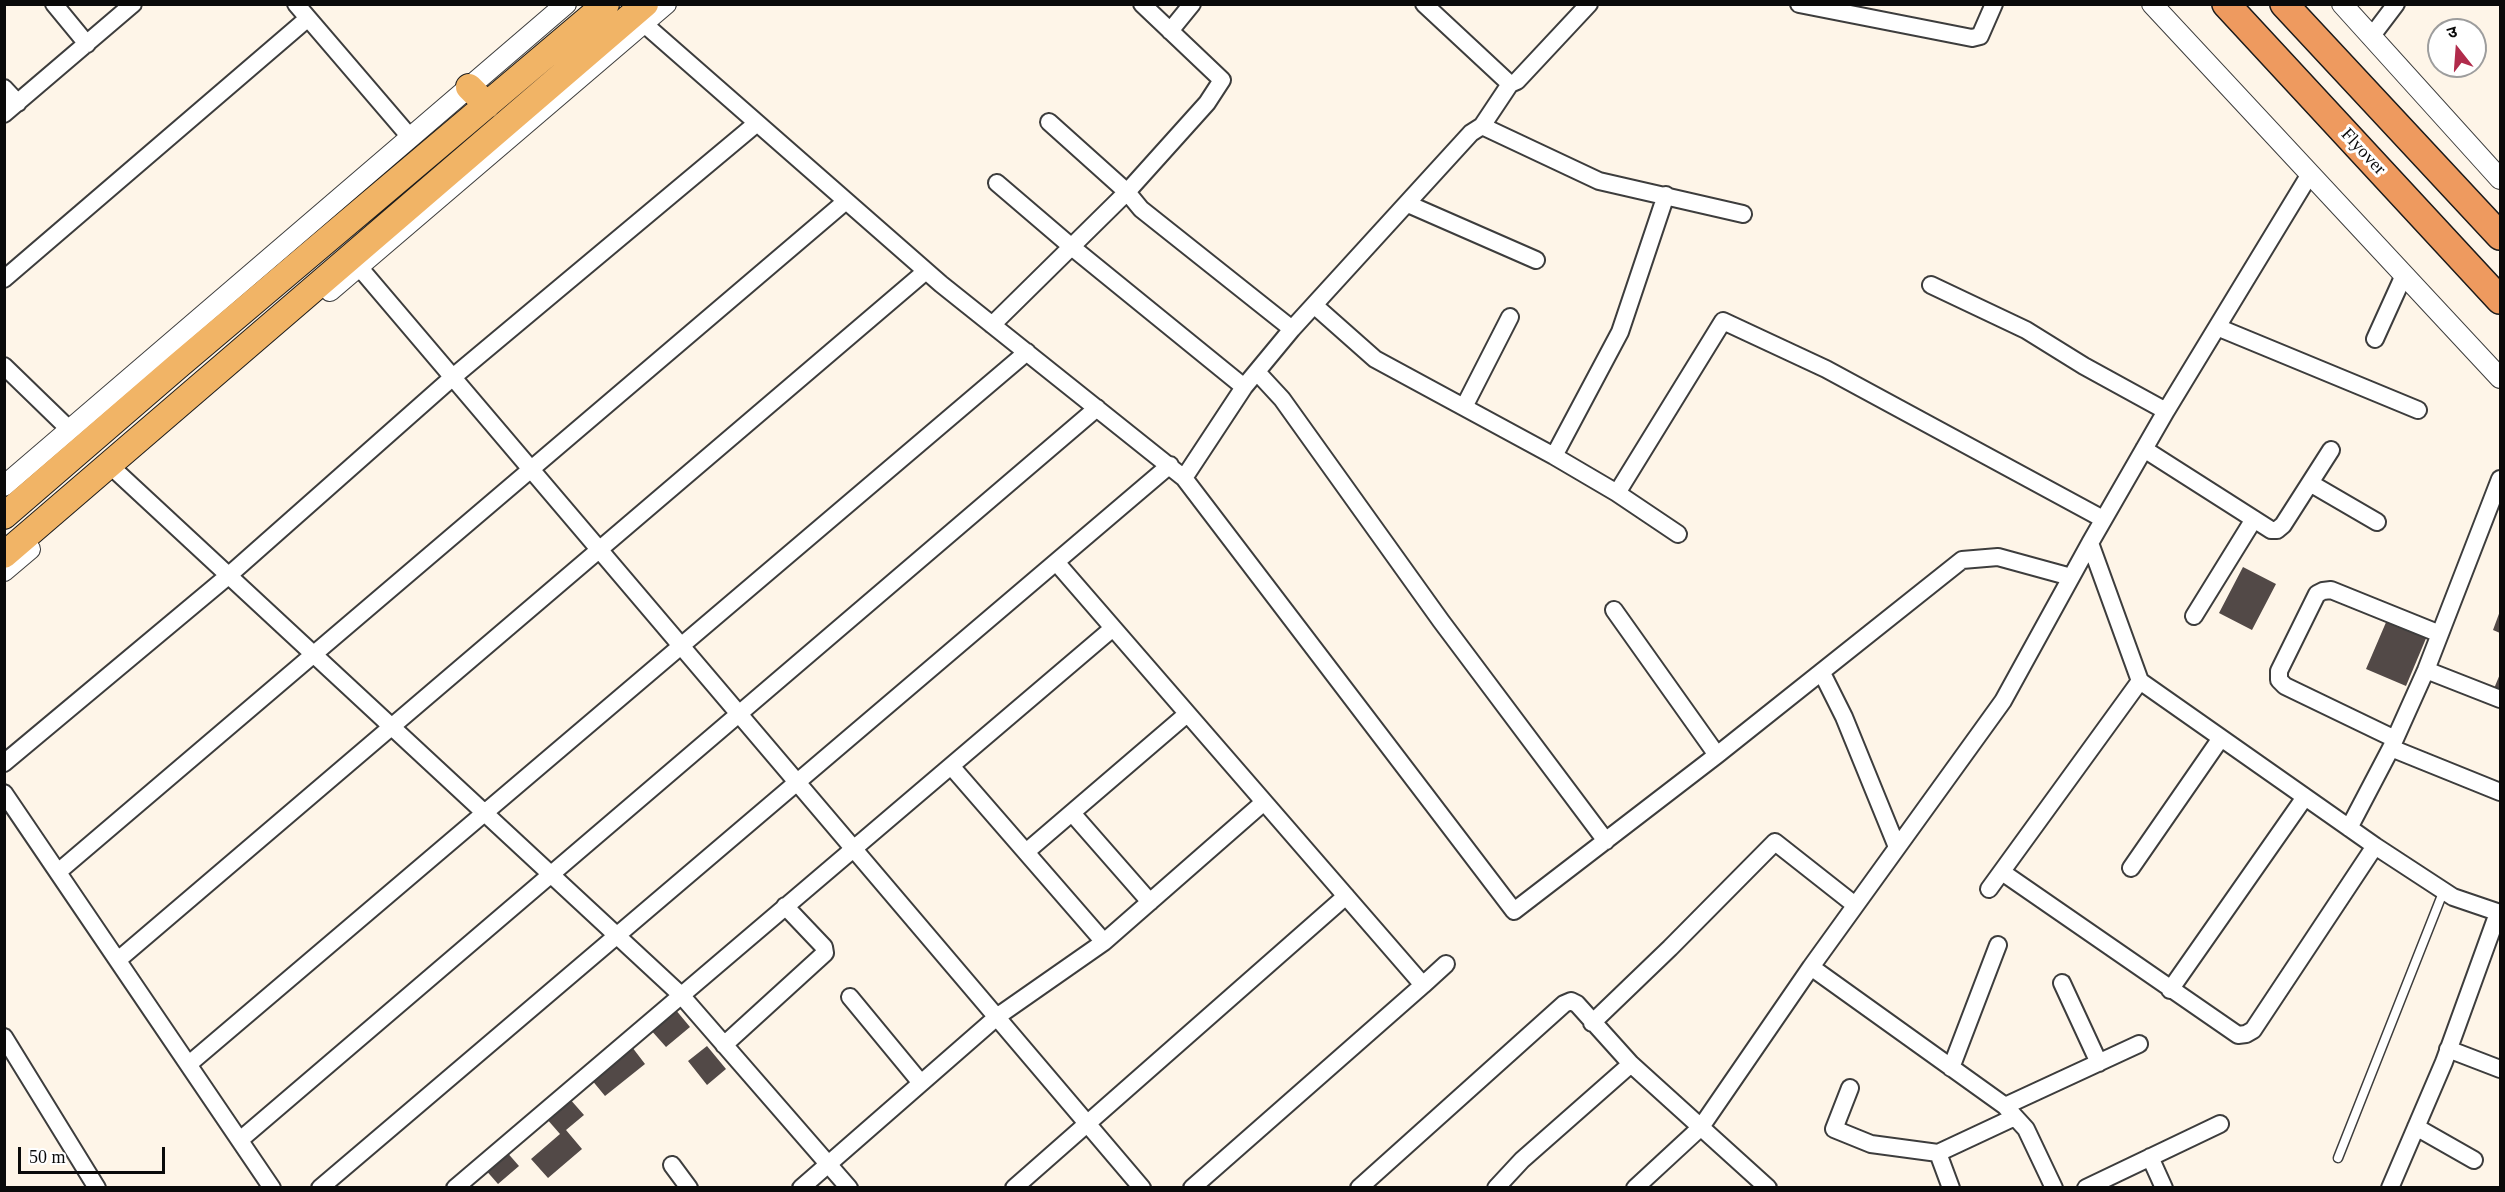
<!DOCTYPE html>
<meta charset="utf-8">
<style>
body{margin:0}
#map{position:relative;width:2505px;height:1192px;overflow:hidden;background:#fef5e8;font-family:"Times New Roman","Noto Sans Devanagari",serif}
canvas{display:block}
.frame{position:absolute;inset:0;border:6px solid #0a0a0a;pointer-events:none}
.north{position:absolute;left:2427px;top:18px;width:60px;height:60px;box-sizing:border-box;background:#fff;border:2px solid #9d9d9d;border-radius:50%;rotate:343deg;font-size:16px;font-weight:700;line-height:24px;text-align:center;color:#0a0a0a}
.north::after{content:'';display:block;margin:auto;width:21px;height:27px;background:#b12b4b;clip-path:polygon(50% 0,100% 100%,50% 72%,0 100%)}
.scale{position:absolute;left:18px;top:1147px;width:147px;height:27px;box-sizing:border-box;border:3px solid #0a0a0a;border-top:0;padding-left:8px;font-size:18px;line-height:21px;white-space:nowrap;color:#0a0a0a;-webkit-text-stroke:4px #fff;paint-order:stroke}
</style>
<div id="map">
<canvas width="2505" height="1192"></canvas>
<div class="frame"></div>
<div class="north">उ</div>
<div class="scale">50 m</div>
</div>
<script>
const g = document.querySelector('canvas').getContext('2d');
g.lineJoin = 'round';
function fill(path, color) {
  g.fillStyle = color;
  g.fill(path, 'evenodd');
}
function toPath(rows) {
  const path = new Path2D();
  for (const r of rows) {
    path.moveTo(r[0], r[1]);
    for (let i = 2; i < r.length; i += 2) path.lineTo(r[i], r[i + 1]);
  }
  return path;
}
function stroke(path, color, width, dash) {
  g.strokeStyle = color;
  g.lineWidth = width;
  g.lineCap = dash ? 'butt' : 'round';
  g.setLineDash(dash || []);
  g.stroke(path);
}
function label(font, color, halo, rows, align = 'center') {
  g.font = font + ' "Times New Roman",serif';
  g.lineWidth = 6;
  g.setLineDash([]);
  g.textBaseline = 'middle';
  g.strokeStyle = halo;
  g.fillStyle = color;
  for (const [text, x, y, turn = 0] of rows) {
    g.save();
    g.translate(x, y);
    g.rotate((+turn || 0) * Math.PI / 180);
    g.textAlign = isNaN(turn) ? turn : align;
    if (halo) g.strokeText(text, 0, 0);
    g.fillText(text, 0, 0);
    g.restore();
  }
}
fill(toPath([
 [2243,567,2276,584,2252,630,2219,613],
 [2500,611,2500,633,2493,630],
 [2387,620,2427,636,2406,686,2366,669],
 [2500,674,2500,694,2493,691],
 [675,1009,690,1027,666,1047,650,1029],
 [707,1046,726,1069,707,1085,688,1061],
 [632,1047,645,1064,605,1096,591,1079],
 [569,1098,584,1115,566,1130,582,1149,548,1178,531,1159,560,1134,546,1118],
 [505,1150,519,1166,498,1184,484,1168]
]), '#524947');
const service = toPath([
 [2338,1158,2444,890]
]);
const minor = toPath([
 [54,4,87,44],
 [296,4,410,137],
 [1424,4,1510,84],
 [1799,4,1972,38,1980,36,1994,4],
 [634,15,941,284,1184,478,1514,911,1717,755,1962,560,1998,557,2071,577],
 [1170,31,1192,4],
 [2371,37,2396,4],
 [4,88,18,103],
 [4,114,133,4],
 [1049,122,1127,192,1141,209,1292,329],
 [1482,126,1599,181,1743,214],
 [997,183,1073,248,1244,387],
 [1408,204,1536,260],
 [359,267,1142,1188],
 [4,279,307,19],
 [1931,285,2026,330,2084,366,2166,411],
 [1314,305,1375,359,1554,456,1617,493,1723,321,1826,369,2103,519],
 [992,325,1127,192,1207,103,1222,80,1142,4],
 [2217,327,2418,410],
 [2375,339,2404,275],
 [4,366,70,430],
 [1257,372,1282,399,1441,621,1606,841],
 [1464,407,1510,317],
 [2144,449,2271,530,2277,530,2283,525,2331,450],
 [1554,456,1620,332,1666,195],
 [117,472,681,995,849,1188],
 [1184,478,1244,387,1292,329,1471,133,1482,126,1510,84,1517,81,1589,4],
 [2310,483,2377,522],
 [1617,493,1678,534],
 [2090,543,2166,411,2310,174],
 [1056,562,1423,985,1192,1188],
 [1614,610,1717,755],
 [2194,616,2254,519],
 [2426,670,2500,699],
 [1822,673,1844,717,1897,847],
 [2395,739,2285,686,2279,680,2279,671,2317,594,2323,591,2331,590,2440,634],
 [2391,748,2500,792],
 [4,763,228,576,453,377,757,123],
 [951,766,1104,942],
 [4,793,272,1188],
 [1072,813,1150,902],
 [2349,828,2391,748,2426,670,2500,479],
 [1026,852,1187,714],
 [2131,868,2221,738],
 [58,872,846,201],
 [2002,872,2238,1035,2246,1034,2253,1030,2375,846],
 [1989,889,2140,681],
 [118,960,926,271],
 [1811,967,2003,701,2090,543,2140,681,2375,846,2453,897,2500,913],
 [2062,983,2099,1063],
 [1423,985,1446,964],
 [2170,990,2305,797],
 [850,997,921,1083],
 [1592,1023,1670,948,1775,842,1855,905],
 [4,1037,97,1188],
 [724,1045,825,953,824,947,785,906],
 [2448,1049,2500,1069],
 [189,1064,1027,352],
 [1951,1068,1998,945],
 [1850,1088,1834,1129,1871,1144,1938,1153,2015,1117],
 [2005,1106,2139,1044],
 [2416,1127,2474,1160],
 [240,1140,1097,408],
 [1938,1153,1951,1188],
 [2150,1157,2164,1188],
 [672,1165,689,1188],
 [320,1188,1170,465],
 [455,1188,1113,628],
 [801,1188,998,1016,1104,942,1264,802],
 [1014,1188,1346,896],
 [1359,1188,1564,1004,1571,1001,1577,1004,1631,1064,1768,1188],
 [1496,1188,1522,1160,1631,1064],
 [1635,1188,1701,1127,1811,967,2005,1106,2026,1129,2054,1188],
 [2086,1188,2220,1124],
 [2390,1188,2444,1062,2498,913]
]);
const tertiary = toPath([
 [2152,4,2500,378],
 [2342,4,2500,179],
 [330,291,666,4],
 [4,486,566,4],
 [4,571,30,549]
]);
const primary = toPath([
 [469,87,487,105],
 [4,516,179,365,606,4],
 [4,555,645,4]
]);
const trunk = toPath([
 [2226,4,2500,300],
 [2284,4,2500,236]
]);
stroke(service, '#3d3d3d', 11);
stroke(minor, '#3d3d3d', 20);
stroke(tertiary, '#3d3d3d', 22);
stroke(primary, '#1b1b1b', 28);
stroke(trunk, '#1b1b1b', 30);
stroke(service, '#fff', 8);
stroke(minor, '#fff', 16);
stroke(tertiary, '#fff', 20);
stroke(primary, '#f1b466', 26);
stroke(trunk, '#ee9a5f', 27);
label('18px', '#0a0a0a', '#fff', [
 ["Flyover",2363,152,47]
]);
</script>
